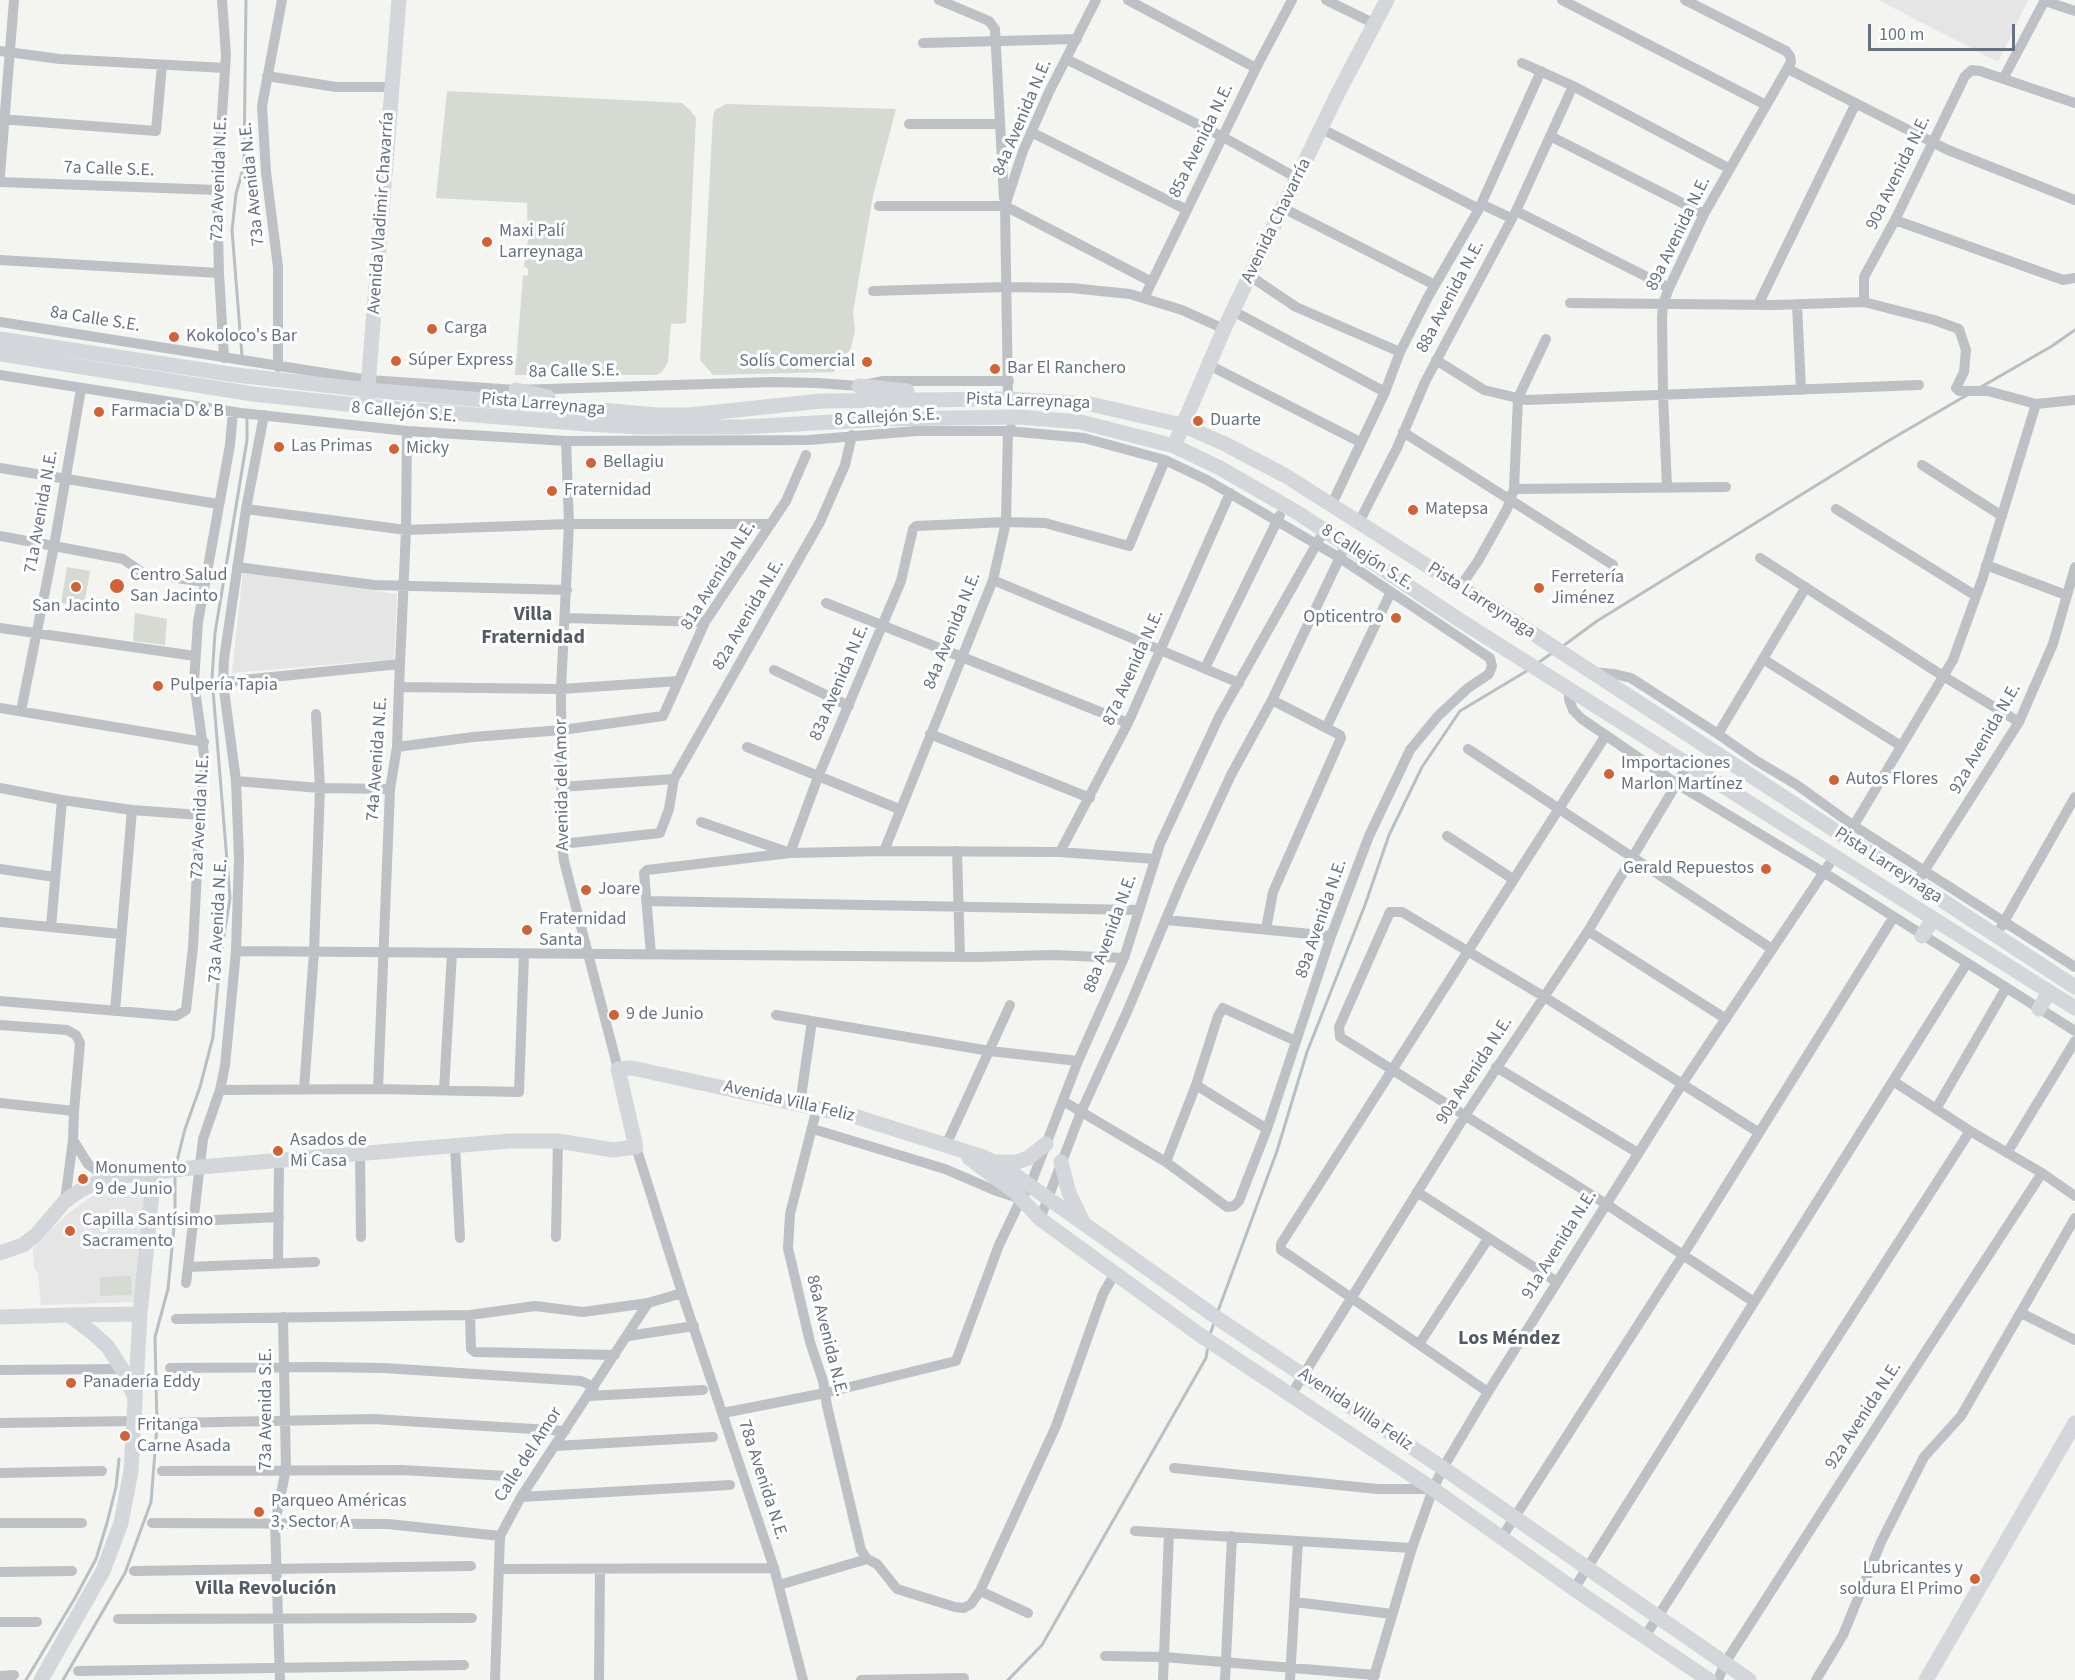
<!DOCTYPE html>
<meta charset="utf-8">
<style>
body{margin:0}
#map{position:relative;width:2075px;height:1680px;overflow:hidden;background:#f4f4f0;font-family:"Source Sans 3",sans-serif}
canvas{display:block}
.scale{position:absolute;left:1868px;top:24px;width:147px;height:27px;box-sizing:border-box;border:3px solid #66727f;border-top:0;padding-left:8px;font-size:18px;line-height:21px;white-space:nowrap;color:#66727f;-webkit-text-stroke:4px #fff;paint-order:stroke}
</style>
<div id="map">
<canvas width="2075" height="1680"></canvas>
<div class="scale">100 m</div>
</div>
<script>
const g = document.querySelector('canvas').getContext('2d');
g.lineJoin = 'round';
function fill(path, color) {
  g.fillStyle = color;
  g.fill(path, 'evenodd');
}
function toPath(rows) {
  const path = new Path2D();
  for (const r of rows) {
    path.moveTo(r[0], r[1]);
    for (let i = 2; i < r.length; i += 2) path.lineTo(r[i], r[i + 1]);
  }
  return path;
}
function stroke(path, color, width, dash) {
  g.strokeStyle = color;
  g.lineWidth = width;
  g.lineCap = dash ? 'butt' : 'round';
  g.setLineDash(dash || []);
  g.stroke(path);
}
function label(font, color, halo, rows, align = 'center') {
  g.font = font + ' "Source Sans 3",sans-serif';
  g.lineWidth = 6;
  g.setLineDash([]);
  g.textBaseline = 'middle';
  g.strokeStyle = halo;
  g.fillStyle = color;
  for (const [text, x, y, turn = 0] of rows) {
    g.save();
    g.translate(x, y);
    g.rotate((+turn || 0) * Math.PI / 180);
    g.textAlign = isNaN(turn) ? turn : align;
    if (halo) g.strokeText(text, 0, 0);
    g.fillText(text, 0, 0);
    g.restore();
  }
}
fill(toPath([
 [1878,0,2028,0,1998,62],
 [243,572,397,594,394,659,232,673],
 [146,1186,135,1302,41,1305,38,1273,34,1267,33,1249,66,1215,89,1198,105,1191]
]), '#e4e5e4');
fill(toPath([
 [447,91,682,103,690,110,696,118,686,323,671,324,668,362,662,372,657,375,515,375,523,276,528,275,528,269,524,266,528,240,527,203,436,198],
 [726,104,896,109,873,196,853,312,855,331,850,351,839,357,834,372,713,375,700,360,713,117,715,110],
 [67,567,90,571,84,606,61,603],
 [135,613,167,619,165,645,133,641],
 [131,1276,132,1295,100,1296,100,1277]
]), '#d5dad2');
stroke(toPath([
 [242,356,232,230,236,194,244,165,246,0],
 [1981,387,2052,346,2075,330],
 [1563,646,1597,621,1888,441,1967,395],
 [1538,663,1552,653],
 [176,1165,185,1129,200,1087,213,1037,220,960,230,898,212,678,215,633,247,440,247,417],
 [1218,1311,1277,1151,1307,1052,1365,905,1389,835,1422,767,1460,711,1530,669],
 [1209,1337,1214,1323],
 [26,1680,75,1598,96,1559,107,1523,116,1487,119,1459],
 [63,1680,125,1573,151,1502,157,1426,155,1337,168,1289,175,1217,175,1175],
 [1008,1680,1042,1645,1206,1358,1208,1346]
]), '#b6c0c4', 3);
stroke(toPath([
 [222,0,226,55,217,190,219,273,224,358],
 [939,0,989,21,995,29,1004,198],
 [1128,0,1256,68],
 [1326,0,1375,24],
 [1562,0,1766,105],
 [2045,1,2075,11],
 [923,43,1077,39],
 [0,51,60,59,225,68],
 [1066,59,1223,137,1297,178],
 [1522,63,1573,86,1730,169],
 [1788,69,1948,150,2075,200],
 [267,76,336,87,392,87],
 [2003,79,2045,0],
 [0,119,156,131,162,65],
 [909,124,1000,124],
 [1322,129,1479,209],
 [1031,132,1187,210],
 [1550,136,1704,214],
 [0,175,14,0],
 [0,182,217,190],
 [1481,204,1511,218],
 [879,206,1005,206,1152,282],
 [1283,208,1435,285],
 [1516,211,1669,288],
 [1895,220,2063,280,2075,278],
 [0,260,219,273],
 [1250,276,1296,307,1400,352],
 [873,291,1005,287,1071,288,1130,294,1182,310,1224,329],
 [1144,298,1256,68,1292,0],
 [1864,302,1864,277,1895,220,1965,76,1972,70,1980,71,2075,103],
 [1570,303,1775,305,1864,302,1934,320,1959,329,1966,350,1964,372,1956,388,1959,391,1988,391,2036,404,2075,400],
 [1797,304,1801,390],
 [1758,305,1856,103],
 [1233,311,1385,392],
 [0,322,369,380,516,390,772,382,818,383,859,386,883,381,1009,381],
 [1436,360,1484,390,1526,400,1919,385],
 [1209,365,1360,442],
 [278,367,278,267,266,172,262,106,282,0],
 [0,375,241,413,407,431,566,441,809,440,916,431,1008,431,1084,438,1165,460,1207,480,1340,558,1490,658,1492,666,1489,674,1468,688,1438,716,1410,750,1369,836,1331,936,1267,1129,1239,1201,1234,1206,1227,1207,1166,1162,1063,1101],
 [1008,399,1005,206,1023,151,1049,92,1096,0],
 [1403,432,1613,565],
 [566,441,569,524,561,689,562,844,564,861,618,1069],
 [1922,465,2002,516],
 [0,468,218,504],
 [1667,487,1663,395,1662,317,1663,304,1669,288,1704,214,1791,62,1790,56,1786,51,1685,0],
 [1514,489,1726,487],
 [1331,506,1385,392,1400,352,1428,297,1479,209,1541,71],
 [246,509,406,530,569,524,771,524],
 [1836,509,1976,596],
 [1358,524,1397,448,1425,382,1516,211,1573,86],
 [0,536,123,559,143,573,205,582],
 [1760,558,1943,676,2019,722],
 [1986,565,2066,595],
 [237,567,374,585,567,590],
 [993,580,1239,683],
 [1460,587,1478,561,1507,509,1514,489,1518,398,1546,339],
 [826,603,1128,723],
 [565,618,705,622],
 [0,628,195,656],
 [1763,659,1901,746],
 [1205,668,1280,515],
 [774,670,849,706],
 [1592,672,1614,674,1631,678,1718,734,1755,760,1797,785,1854,826,2075,967],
 [223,682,400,664],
 [399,687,561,689,679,681],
 [1569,688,1569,699,1573,710,1582,719,1677,784,1823,872,2075,1031],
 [0,708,204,742],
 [21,711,54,546,81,389],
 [1326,728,1391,592],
 [930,734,1090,798],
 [1718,734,1806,587],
 [397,747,473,737,562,730,663,716,705,622,786,501,806,455],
 [747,747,899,809],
 [1468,749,1772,949],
 [236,781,320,788,390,789],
 [561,787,674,779],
 [0,788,62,800,132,810,200,815],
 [1851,830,1953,660,1983,577,2036,404],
 [1447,836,1513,879],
 [562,844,660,833,669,809,674,779,820,522,845,465,852,435],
 [884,851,993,580,1006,522,1008,431,1011,428],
 [957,851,960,957],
 [1060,852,1128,723,1230,493],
 [1155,859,1060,852,884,851,790,853,818,777,901,581,913,529,916,526,1006,522,1045,523,1129,546,1165,460],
 [0,869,55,877],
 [1921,876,2019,722,2053,644,2075,567],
 [647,901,1139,910],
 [1167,920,1331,936],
 [0,922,120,934],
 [51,927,62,800],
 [2001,927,2075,797],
 [1266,929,1273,892,1341,738,1340,735,1272,700],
 [1588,931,1726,1019],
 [236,951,977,957,1053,955,1124,958],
 [651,954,644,873,647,870,790,853,701,822],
 [0,1001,176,1016,186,1010,193,947,200,815,205,762,194,682,198,622,230,445,233,412],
 [115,1011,132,810],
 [776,1015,990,1051,1078,1061],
 [0,1025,67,1030,76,1035,80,1043,74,1111],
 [1496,1067,1638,1153],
 [1893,1081,1970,1131,2042,1173,2075,1196],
 [1196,1085,1267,1129],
 [304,1089,314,952,320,788,316,714],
 [378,1089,390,789,397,747,399,687,406,530,407,431],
 [220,1090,378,1089,519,1092,524,954],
 [444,1090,452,953],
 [0,1103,74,1111,73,1140,65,1201],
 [800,1104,812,1021],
 [817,1108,790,1214,788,1248,810,1342,823,1381,827,1406,861,1550,867,1559,877,1564,897,1589,955,1607,964,1608,971,1604,980,1591,1056,1426,1103,1294,1115,1273],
 [1936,1109,2006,988],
 [813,1129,945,1169,994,1190,1018,1198],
 [73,1140,88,1164,108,1179],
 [946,1145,1010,1005],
 [455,1146,460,1238],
 [636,1147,682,1293,774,1568,803,1680],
 [360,1153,361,1237],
 [2007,1153,2075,1041],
 [1166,1162,1196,1085,1218,1016,1223,1008,1296,1041],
 [1417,1192,1557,1282],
 [1040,1219,1081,1112,1127,1012,1181,883,1231,775,1272,700,1342,553],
 [194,1221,279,1217],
 [556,1237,558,1141],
 [278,1263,279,1160],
 [188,1267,315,1262],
 [186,1283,203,1139,220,1090,225,1066,236,951,239,858,236,781,223,682,224,659,246,509,264,415],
 [1754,1302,1606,1204,1340,1037,1339,1027,1390,912,1402,912,1543,996,1758,1132],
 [2021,1313,2075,1340],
 [470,1315,471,1349,475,1352,615,1355],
 [176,1319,470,1315,535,1306,583,1312,648,1303],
 [628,1336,694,1326],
 [1419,1344,1488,1239],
 [170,1368,320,1367,384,1368,581,1381,594,1387],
 [0,1370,122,1369],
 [1488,1392,1292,1257,1281,1250,1281,1244,1606,735],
 [1291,1395,1466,1114,1588,931,1688,765],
 [588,1396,703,1390],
 [723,1413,825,1393,956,1361,999,1245,1021,1199,1030,1186,1078,1061,1124,958,1160,844,1219,717,1320,538],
 [0,1423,134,1421],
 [169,1423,373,1419,565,1431],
 [555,1446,713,1437],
 [1174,1468,1377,1489,1433,1489],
 [162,1471,402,1470,507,1476],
 [0,1473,102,1471],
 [521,1497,730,1485],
 [0,1523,82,1523],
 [152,1523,388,1524,500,1536],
 [1135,1531,1412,1548],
 [1502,1537,1683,1255,1893,918],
 [499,1569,774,1568],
 [134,1571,471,1566],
 [0,1572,72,1571],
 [779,1585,867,1559],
 [1574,1589,1967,963],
 [980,1591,1028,1613],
 [1295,1602,1392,1614],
 [118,1619,472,1618],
 [0,1622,37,1622],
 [1644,1638,1970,1131],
 [1105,1656,1164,1657,1375,1675],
 [78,1671,464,1665],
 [0,1676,14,1675],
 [280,1680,275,1523,286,1469,283,1317],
 [495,1680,500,1536,521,1497,648,1303,682,1293],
 [599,1680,600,1569],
 [861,1680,964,1678],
 [1163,1680,1169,1533],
 [1225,1680,1232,1536],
 [1290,1680,1298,1541],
 [1373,1680,1412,1548,1433,1489,1443,1468,1488,1392,1682,1084,1834,857],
 [1718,1680,1725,1663,1848,1471,2042,1173],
 [1816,1680,1843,1635,1881,1542,1924,1457,1961,1416,2075,1218]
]), '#bdc0c4', 10);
stroke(toPath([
 [0,339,236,375,368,390,658,415,689,415,821,401,1008,399,1090,404,1182,425,1225,444,1286,476,1506,616,2075,987],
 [0,354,253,394,366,406,586,424,641,427,743,427,886,419,1019,417,1081,422,1174,446,1220,468,1298,513,1461,621,2075,1008],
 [859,386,907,391],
 [516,390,548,397],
 [367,398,399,0],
 [1174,446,1224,329,1338,93,1387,0],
 [1922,936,1933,919],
 [2039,1009,2049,992],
 [969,1158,1015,1192,1040,1219,1200,1335,1433,1489,1574,1589,1709,1680],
 [995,1162,1017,1162,1028,1158,1046,1144],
 [1061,1162,1069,1193,1082,1220],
 [0,1253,23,1245,36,1235,65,1201,81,1190,98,1182,123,1176,200,1167,510,1141,558,1141,613,1150,636,1147,618,1069,632,1068,857,1117,983,1157,1001,1165,1223,1322,1443,1468,1749,1680],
 [69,1315,140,1314],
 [0,1317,69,1315,94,1334,108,1347,122,1369,134,1396],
 [41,1680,103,1571,121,1523,131,1471,140,1314,154,1172],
 [1926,1680,2075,1423]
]), '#d3d7db', 15);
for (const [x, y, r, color] of [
 [487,242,6,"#d26233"],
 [432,329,6,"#d26233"],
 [174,337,6,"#d26233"],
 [396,361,6,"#d26233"],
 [867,362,6,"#d26233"],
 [995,369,6,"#d26233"],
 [99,412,6,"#d26233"],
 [1198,421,6,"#d26233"],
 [279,447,6,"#d26233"],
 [394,449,6,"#d26233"],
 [591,463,6,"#d26233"],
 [552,491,6,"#d26233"],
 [1413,510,6,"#d26233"],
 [117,586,8,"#d26233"],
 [76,587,6,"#d26233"],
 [1539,588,6,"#d26233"],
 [1396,618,6,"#d26233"],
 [158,686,6,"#d26233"],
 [1609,774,6,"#d26233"],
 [1834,780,6,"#d26233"],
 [1766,869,6,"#d26233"],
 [586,890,6,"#d26233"],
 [527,930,6,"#d26233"],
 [614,1015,6,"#d26233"],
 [278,1151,6,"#d26233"],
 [83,1179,6,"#d26233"],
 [70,1231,6,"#d26233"],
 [71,1383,6,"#d26233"],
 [125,1436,6,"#d26233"],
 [259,1512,6,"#d26233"],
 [1975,1579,6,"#d26233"]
]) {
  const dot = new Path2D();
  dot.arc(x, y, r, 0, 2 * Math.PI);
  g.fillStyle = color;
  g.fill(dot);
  stroke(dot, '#fff', 2);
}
label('18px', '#66727f', '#fff', [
 ["84a Avenida N.E.",1023,118,-67],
 ["85a Avenida N.E.",1202,141,-64],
 ["7a Calle S.E.",109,170,2],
 ["90a Avenida N.E.",1899,173,-64],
 ["72a Avenida N.E.",220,179,-88],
 ["73a Avenida N.E.",253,184,-96],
 ["Avenida Vladimir Chavarría",382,213,-86],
 ["Avenida Chavarría",1277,221,-64],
 ["89a Avenida N.E.",1679,234,-64],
 ["88a Avenida N.E.",1451,297,-62],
 ["8a Calle S.E.",95,320,9],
 ["8a Calle S.E.",574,372,-1],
 ["Pista Larreynaga",1028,402,2],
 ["Pista Larreynaga",543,405,5],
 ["8 Callejón S.E.",404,413,5],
 ["8 Callejón S.E.",887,418,-3],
 ["71a Avenida N.E.",42,512,-80],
 ["8 Callejón S.E.",1367,558,33],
 ["81a Avenida N.E.",719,576,-58],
 ["Pista Larreynaga",1481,601,33],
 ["82a Avenida N.E.",749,615,-60],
 ["84a Avenida N.E.",953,631,-68],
 ["87a Avenida N.E.",1134,668,-66],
 ["83a Avenida N.E.",840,683,-67],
 ["92a Avenida N.E.",1986,739,-60],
 ["74a Avenida N.E.",378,759,-86],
 ["Avenida del Amor",563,785,-91],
 ["72a Avenida N.E.",201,817,-87],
 ["Pista Larreynaga",1888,866,33],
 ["89a Avenida N.E.",1322,919,-71],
 ["73a Avenida N.E.",219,921,-87],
 ["88a Avenida N.E.",1111,934,-70],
 ["90a Avenida N.E.",1475,1071,-57],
 ["Avenida Villa Feliz",789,1102,13],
 ["91a Avenida N.E.",1560,1245,-58],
 ["86a Avenida N.E.",826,1336,76],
 ["73a Avenida S.E.",267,1409,-90],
 ["Avenida Villa Feliz",1355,1410,34],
 ["92a Avenida N.E.",1864,1416,-57],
 ["Calle del Amor",529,1455,-57],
 ["78a Avenida N.E.",762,1480,72]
]);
label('18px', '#66727f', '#fff', [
 ["Maxi Palí",499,232],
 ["Larreynaga",499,253],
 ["Carga",444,329],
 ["Kokoloco's Bar",186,337],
 ["Súper Express",408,361],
 ["Solís Comercial",855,362,"right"],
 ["Bar El Ranchero",1007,369],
 ["Farmacia D & B",111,412],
 ["Duarte",1210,421],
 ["Las Primas",291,447],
 ["Micky",406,449],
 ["Bellagiu",603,463],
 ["Fraternidad",564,491],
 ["Matepsa",1425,510],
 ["Centro Salud",130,576],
 ["San Jacinto",130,597],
 ["Ferretería",1551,578],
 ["Jiménez",1551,599],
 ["San Jacinto",76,607,"center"],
 ["Opticentro",1384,618,"right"],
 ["Pulpería Tapia",170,686],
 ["Importaciones",1621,764],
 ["Marlon Martínez",1621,785],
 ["Autos Flores",1846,780],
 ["Gerald Repuestos",1754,869,"right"],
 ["Joare",598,890],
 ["Fraternidad",539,920],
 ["Santa",539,941],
 ["9 de Junio",626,1015],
 ["Asados de",290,1141],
 ["Mi Casa",290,1162],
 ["Monumento",95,1169],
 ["9 de Junio",95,1190],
 ["Capilla Santísimo",82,1221],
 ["Sacramento",82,1242],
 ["Panadería Eddy",83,1383],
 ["Fritanga",137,1426],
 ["Carne Asada",137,1447],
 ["Parqueo Américas",271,1502],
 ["3, Sector A",271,1523],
 ["Lubricantes y",1963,1569,"right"],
 ["soldura El Primo",1963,1590,"right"]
], 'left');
label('bold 20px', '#535c65', '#fff', [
 ["Villa",533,616],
 ["Fraternidad",533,639],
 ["Los Méndez",1509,1340],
 ["Villa Revolución",266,1590]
]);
</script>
